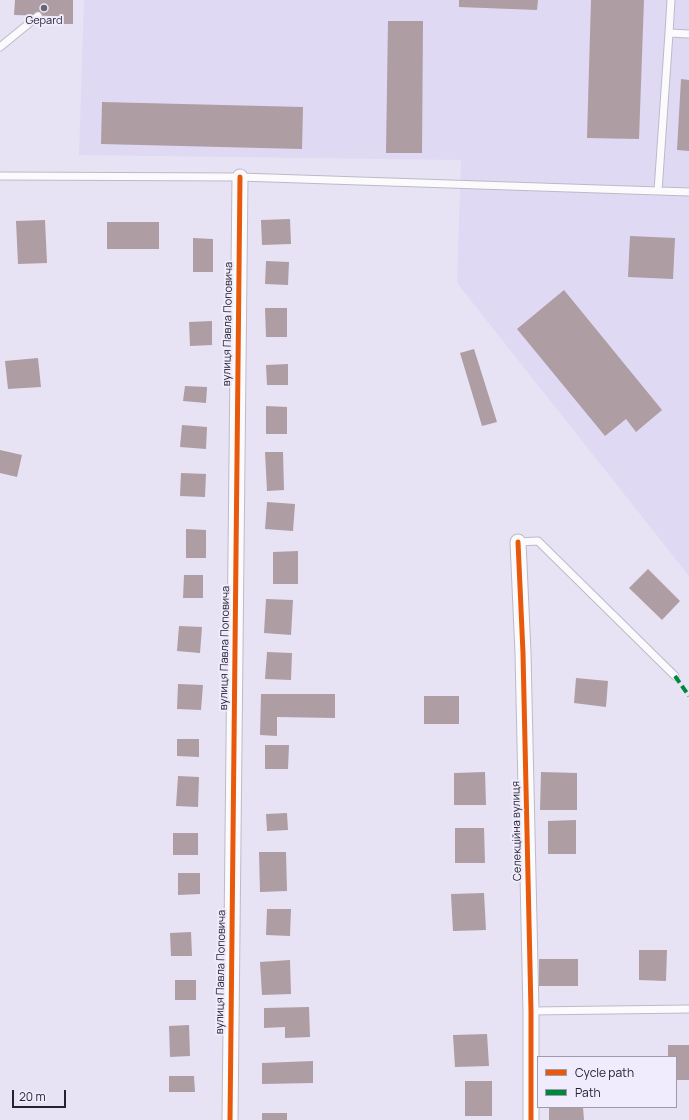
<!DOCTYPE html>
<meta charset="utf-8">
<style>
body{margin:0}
#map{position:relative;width:689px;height:1120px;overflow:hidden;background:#e7e3f4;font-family:Manrope,sans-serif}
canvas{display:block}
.legend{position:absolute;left:537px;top:1056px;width:140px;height:52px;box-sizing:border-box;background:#f0ecfe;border:1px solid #9e9baa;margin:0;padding:5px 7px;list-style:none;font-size:12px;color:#24222d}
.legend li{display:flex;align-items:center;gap:8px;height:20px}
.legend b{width:20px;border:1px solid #9e9baa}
.scale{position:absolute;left:12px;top:1090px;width:54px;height:18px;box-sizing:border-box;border:2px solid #24222d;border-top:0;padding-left:5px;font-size:12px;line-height:14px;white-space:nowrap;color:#24222d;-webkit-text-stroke:3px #f0ecfe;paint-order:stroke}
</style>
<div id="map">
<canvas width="689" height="1120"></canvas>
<ul class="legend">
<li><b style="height:5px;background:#e8590c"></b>Cycle path</li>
<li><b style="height:5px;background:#00873e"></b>Path</li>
</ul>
<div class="scale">20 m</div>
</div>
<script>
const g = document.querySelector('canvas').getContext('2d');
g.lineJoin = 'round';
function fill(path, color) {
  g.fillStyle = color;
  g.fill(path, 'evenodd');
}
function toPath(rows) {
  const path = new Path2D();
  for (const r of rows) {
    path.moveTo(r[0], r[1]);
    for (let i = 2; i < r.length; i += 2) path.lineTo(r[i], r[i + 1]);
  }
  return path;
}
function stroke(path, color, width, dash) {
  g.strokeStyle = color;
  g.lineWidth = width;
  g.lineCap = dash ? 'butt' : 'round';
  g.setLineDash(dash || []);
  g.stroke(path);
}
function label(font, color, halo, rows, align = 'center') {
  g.font = font + ' Manrope,sans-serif';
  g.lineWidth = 4;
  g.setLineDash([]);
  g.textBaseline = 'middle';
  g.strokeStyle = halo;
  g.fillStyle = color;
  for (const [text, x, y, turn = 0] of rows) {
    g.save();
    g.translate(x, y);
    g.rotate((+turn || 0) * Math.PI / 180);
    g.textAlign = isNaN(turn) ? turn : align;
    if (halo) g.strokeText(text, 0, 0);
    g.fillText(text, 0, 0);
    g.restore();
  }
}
fill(toPath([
 [84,0,689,0,689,576,457,283,461,160,79,155]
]), '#dfd9f3');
fill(toPath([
 [15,0,73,0,73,24,52,24,52,16,14,15],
 [459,0,538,0,537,10,459,7],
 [591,0,644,0,639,139,587,138],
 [388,21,423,21,422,153,386,153],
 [681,79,689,80,689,151,677,150],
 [102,102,303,107,302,149,101,144],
 [290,219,291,244,262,245,261,220],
 [45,220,47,263,18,264,16,221],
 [107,222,159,222,159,249,107,249],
 [630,236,675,238,673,279,628,277],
 [193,238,213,239,213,272,193,272],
 [266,261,289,262,288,285,265,284],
 [564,290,662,410,636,432,626,419,605,436,517,329],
 [265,308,287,308,287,337,266,337],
 [212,321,212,345,190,346,189,322],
 [474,349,497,422,482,426,460,353],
 [38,358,41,387,8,389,5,361],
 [288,364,288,385,267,385,266,365],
 [185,386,207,387,206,403,183,401],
 [266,406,287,407,287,434,266,434],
 [182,425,207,427,206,449,180,447],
 [0,450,22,455,17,477,0,473],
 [265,452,283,452,284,490,267,491],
 [181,473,206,474,205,497,180,496],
 [267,502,295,504,293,531,265,529],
 [186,529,206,530,206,558,186,558],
 [298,551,298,584,273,584,273,552],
 [648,569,680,601,662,620,629,588],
 [184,575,203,575,203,598,183,598],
 [266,599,293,600,291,635,264,633],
 [179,626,202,627,200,653,177,651],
 [267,652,292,653,291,680,265,679],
 [576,678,608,681,606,707,574,703],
 [178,684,203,685,201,710,177,709],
 [261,694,335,694,335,718,277,717,277,736,260,735],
 [424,696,459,696,459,724,424,724],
 [177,739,199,739,199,757,177,756],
 [265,745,289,745,288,769,265,769],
 [485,772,486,805,454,805,454,773],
 [541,772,577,773,577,810,540,810],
 [178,776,199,777,198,807,176,806],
 [287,813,288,830,267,831,266,814],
 [576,820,576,854,548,854,548,821],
 [455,828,484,828,485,863,455,863],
 [173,833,198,833,198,855,173,855],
 [259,852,286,852,287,891,260,892],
 [178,873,200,873,200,894,178,895],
 [484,893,486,930,453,931,451,894],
 [267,909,291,909,290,936,266,935],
 [191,932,192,956,171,956,170,933],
 [639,950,667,950,666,981,639,980],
 [539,959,578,959,578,986,539,986],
 [290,960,291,994,262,995,260,962],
 [175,980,196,980,196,1000,175,1000],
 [309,1007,310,1037,285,1038,285,1027,264,1028,264,1008],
 [189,1025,190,1056,170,1057,169,1026],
 [487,1034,489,1066,455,1067,453,1035],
 [668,1045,689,1045,689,1080,676,1080,676,1057,668,1057],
 [313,1061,313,1083,262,1084,262,1063],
 [169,1076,194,1076,195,1092,169,1092],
 [465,1081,492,1081,492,1116,465,1116],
 [549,1107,583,1107,584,1120,549,1120],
 [262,1113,287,1113,287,1120,262,1120]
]), '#ae9da2');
const service = toPath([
 [669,33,671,0],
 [0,47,38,16],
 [0,176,240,177,689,192],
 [658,191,669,33,689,34],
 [518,542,538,541,675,676],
 [531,1011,689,1009]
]);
const minor = toPath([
 [518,542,523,653,531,1011,531,1120],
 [230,1120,240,177]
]);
stroke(service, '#bdbac7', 9);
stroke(minor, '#bdbac7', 17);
stroke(service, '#fbfbfd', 7);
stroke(minor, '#fbfbfd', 15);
stroke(toPath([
 [675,676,689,696]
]), '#00873e', 4, [8, 4]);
stroke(toPath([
 [518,542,523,653,531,1011,531,1120],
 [230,1120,240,177]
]), '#e8590c', 5);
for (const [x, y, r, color] of [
 [44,8,4,"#686673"]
]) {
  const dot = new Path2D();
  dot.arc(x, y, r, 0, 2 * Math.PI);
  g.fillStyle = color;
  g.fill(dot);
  stroke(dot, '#f0ecfe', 1.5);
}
label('11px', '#24222d', '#f0ecfe', [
 ["Gepard",44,21]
]);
label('11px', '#24222d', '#f0ecfe', [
 ["вулиця Павла Поповича",228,324,-89],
 ["вулиця Павла Поповича",225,648,-89],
 ["Селекційна вулиця",517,831,-91],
 ["вулиця Павла Поповича",221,972,-89]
]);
</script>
